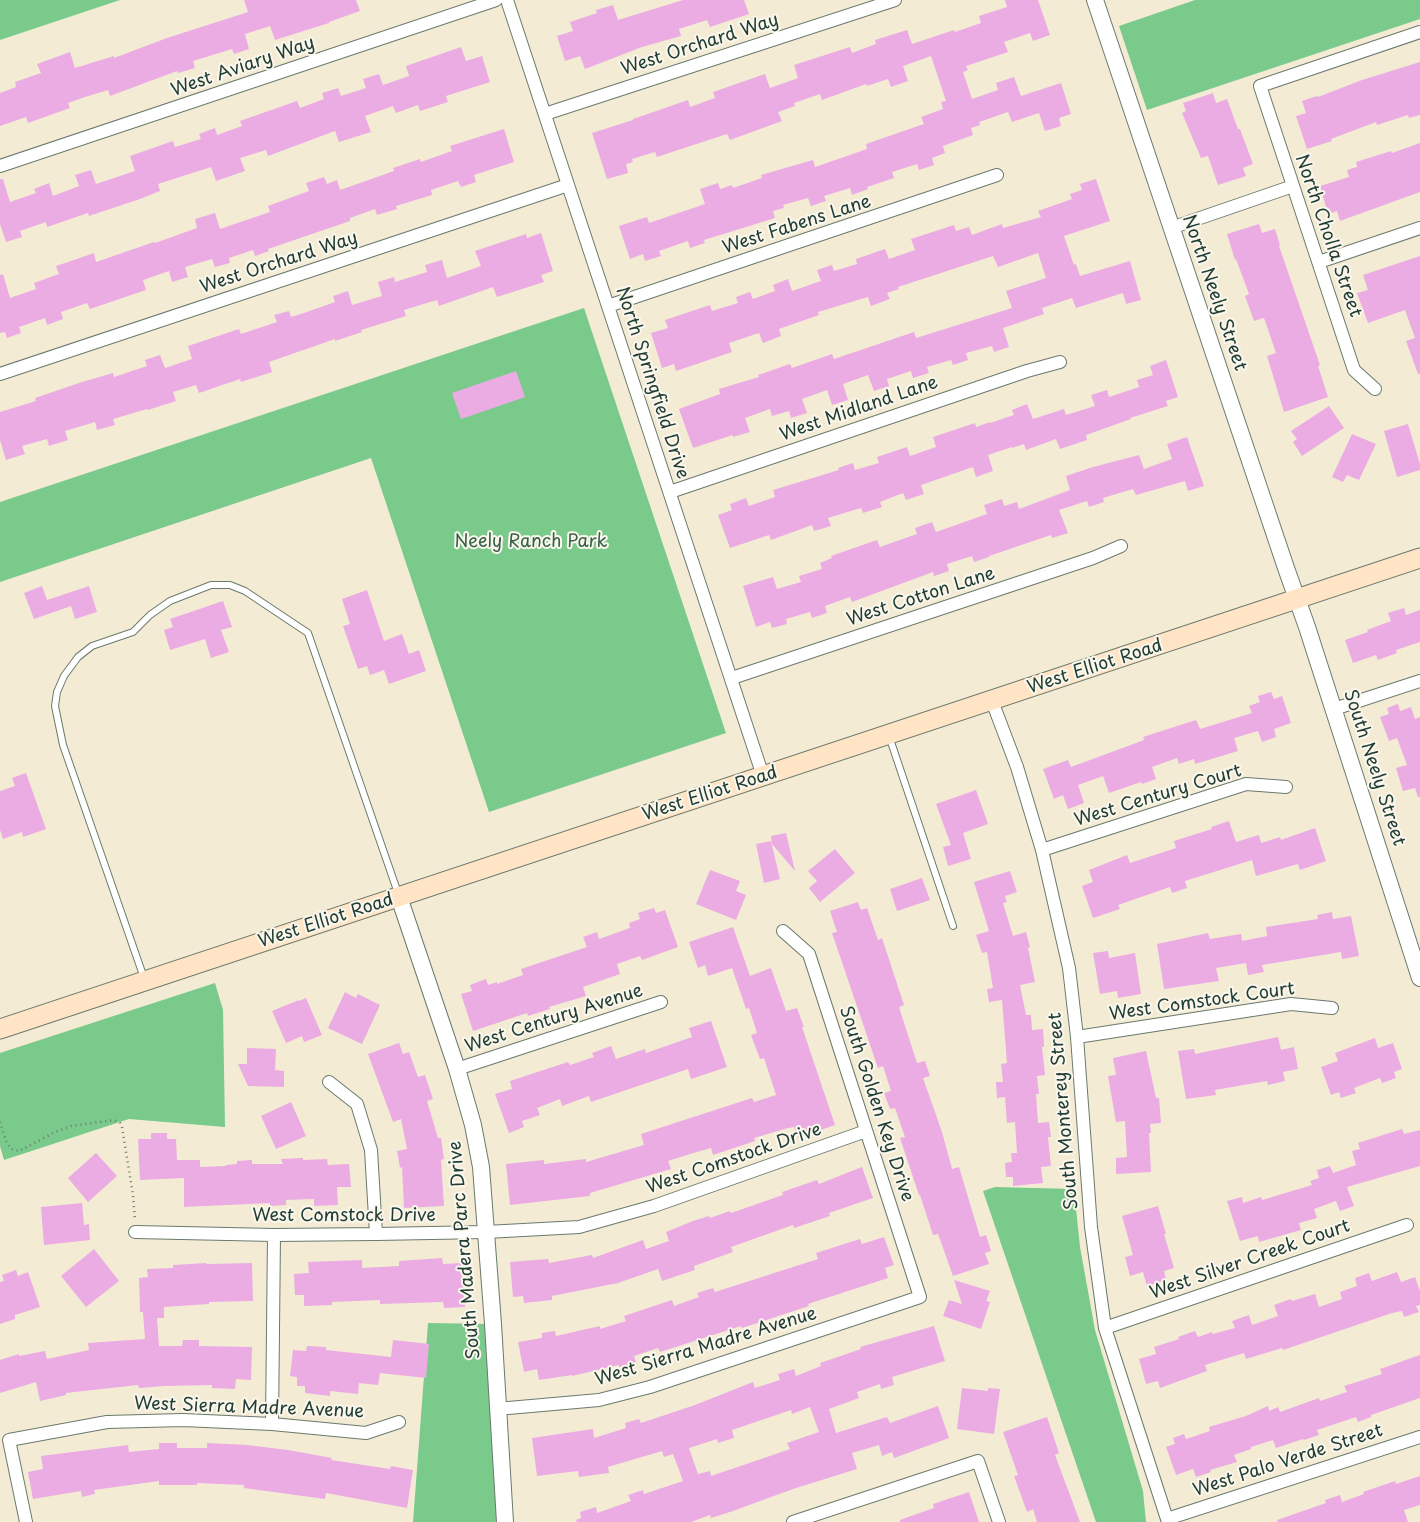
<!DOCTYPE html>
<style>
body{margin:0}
canvas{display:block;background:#f4ebd5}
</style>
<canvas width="1420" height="1522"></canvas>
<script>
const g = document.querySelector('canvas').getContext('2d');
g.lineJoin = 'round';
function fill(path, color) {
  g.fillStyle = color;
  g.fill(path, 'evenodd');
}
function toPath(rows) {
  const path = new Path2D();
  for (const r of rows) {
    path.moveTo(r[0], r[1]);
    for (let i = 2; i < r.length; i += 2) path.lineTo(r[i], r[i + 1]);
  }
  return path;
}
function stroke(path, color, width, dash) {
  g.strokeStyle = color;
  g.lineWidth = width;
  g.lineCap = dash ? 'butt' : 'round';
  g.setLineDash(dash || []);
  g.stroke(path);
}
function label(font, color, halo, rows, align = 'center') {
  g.font = font + ' "Playpen Sans",sans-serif';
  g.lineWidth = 4;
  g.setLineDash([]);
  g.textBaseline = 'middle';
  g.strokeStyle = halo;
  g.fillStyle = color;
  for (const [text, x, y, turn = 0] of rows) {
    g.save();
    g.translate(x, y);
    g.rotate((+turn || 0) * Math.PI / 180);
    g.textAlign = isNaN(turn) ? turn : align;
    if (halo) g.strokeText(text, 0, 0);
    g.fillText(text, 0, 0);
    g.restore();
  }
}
fill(toPath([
 [0,0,120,0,0,40],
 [1195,0,1420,0,1420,19,1147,110,1119,26],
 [584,308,726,733,489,812,371,458,0,582,0,502],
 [215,983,223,1010,225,1127,129,1119,4,1160,0,1146,0,1053],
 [995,1187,1074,1189,1080,1247,1095,1330,1143,1491,1146,1522,1096,1522,983,1191],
 [428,1323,493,1324,505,1522,413,1522]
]), '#7aca8b');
fill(toPath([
 [244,0,356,0,360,11,329,22,329,23,275,40,270,26,245,34,249,49,234,54,232,49,203,58,193,61,195,68,178,73,177,71,110,96,108,90,85,97,68,103,70,108,28,123,26,117,0,126,0,93,16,87,15,82,41,73,37,64,70,52,75,68,114,56,114,58,167,38,248,12],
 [683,0,744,0,749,14,710,27,707,20,679,29,681,36,642,47,585,69,580,56,565,61,557,36,573,31,570,22,597,13,596,10,613,5,618,20],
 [1005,0,1038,0,1050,35,1033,41,1030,33,1004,42,1008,52,966,66,968,70,963,72,972,99,998,90,996,83,1014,77,1021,96,1061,83,1071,114,1059,118,1061,126,1045,131,1039,113,1012,122,1008,112,979,122,980,125,971,128,973,135,943,146,945,153,932,158,934,165,919,170,917,164,892,172,894,178,867,187,868,189,852,195,850,188,824,196,826,201,811,206,808,198,783,205,784,208,773,211,775,218,704,240,705,243,690,248,688,241,659,251,661,256,645,261,643,254,630,259,619,226,647,217,649,223,705,204,700,189,718,183,720,189,732,185,733,188,762,178,761,175,813,160,815,167,867,149,866,144,924,124,921,117,943,109,941,102,946,101,931,56,903,66,908,81,891,87,888,79,867,86,866,84,822,100,820,94,794,103,795,106,778,112,782,121,730,140,727,134,657,157,655,152,632,159,633,162,626,164,628,173,607,179,592,133,633,120,633,119,688,100,690,107,715,98,713,92,765,74,770,88,798,78,794,65,850,47,852,53,876,44,875,40,907,30,912,44,954,30,955,32,981,23,979,16,1007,7],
 [461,47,466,61,482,56,490,82,446,96,448,102,420,111,418,105,396,113,393,106,365,116,371,132,339,142,335,131,268,156,266,150,240,158,245,171,216,181,211,167,158,184,160,191,140,199,89,216,88,213,47,227,46,222,20,231,22,237,6,242,0,224,0,179,3,179,10,202,36,193,34,189,49,183,53,196,79,186,75,175,91,170,96,184,135,171,130,156,173,141,175,147,201,139,199,134,215,128,217,135,242,126,240,121,297,101,300,108,324,99,322,93,338,88,341,96,366,88,363,79,379,74,383,85,409,76,406,66],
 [1420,62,1420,115,1409,118,1408,115,1377,125,1376,122,1331,139,1332,141,1307,149,1296,116,1306,113,1302,101,1317,96,1318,97,1362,80],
 [1213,93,1216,103,1227,99,1238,129,1240,129,1253,164,1243,168,1246,176,1218,185,1208,156,1201,158,1182,113,1186,111,1183,103],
 [504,129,514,162,474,175,476,182,461,187,458,181,431,190,432,195,396,206,397,209,377,215,375,209,350,218,350,221,268,249,269,251,255,256,253,250,229,258,230,263,215,267,212,259,185,267,188,277,172,282,169,271,143,280,146,290,90,309,87,303,61,312,63,319,47,325,45,318,19,327,21,333,7,338,5,332,0,333,0,275,3,274,10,298,36,289,34,283,59,274,56,266,68,262,94,253,96,262,154,242,155,243,197,228,195,219,215,213,220,229,270,212,268,206,309,191,306,183,324,177,327,184,337,180,340,190,394,171,393,168,420,159,421,162,452,151,450,146],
 [1420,143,1420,192,1340,221,1337,211,1328,214,1320,186,1349,177,1347,170,1357,167,1356,162,1391,151,1392,153],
 [1096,179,1110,221,1064,236,1074,265,1076,264,1080,276,1130,261,1141,300,1126,304,1123,293,1076,308,1072,298,1042,308,1044,314,1003,328,1009,347,994,352,992,346,966,353,968,360,953,365,951,360,927,367,929,373,913,378,911,371,887,379,889,386,874,391,868,375,843,384,848,400,832,405,827,390,802,399,807,413,791,418,789,411,772,416,770,409,745,418,750,432,733,437,733,435,693,448,679,409,720,394,719,389,759,377,758,375,790,364,792,368,832,354,834,359,914,332,916,338,1012,308,1006,291,1046,278,1038,253,998,267,993,256,898,287,899,289,887,293,890,299,871,306,868,297,818,312,819,315,779,329,781,336,763,343,759,333,729,343,732,352,676,371,674,364,662,368,651,333,668,328,665,320,710,305,712,311,738,303,736,297,750,292,753,299,775,291,773,285,788,279,792,291,821,281,817,270,832,265,834,271,857,264,856,259,885,249,889,259,915,250,911,239,954,225,956,231,969,227,972,235,1002,224,1003,228,1041,217,1038,211,1072,199,1070,194,1082,190,1080,184],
 [1259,224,1262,233,1275,229,1280,245,1279,246,1320,365,1318,366,1328,397,1284,412,1267,356,1276,353,1264,318,1254,321,1245,296,1249,294,1236,259,1235,260,1227,234],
 [541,233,553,271,541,275,544,282,497,297,493,287,439,306,437,300,404,310,406,316,361,330,362,332,335,341,335,339,269,362,272,372,241,382,240,379,199,393,196,385,173,392,176,401,148,410,147,409,113,419,115,425,97,430,95,422,65,431,68,440,49,446,47,439,22,446,25,454,6,460,0,440,0,412,36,401,35,398,82,382,113,373,114,377,147,366,145,360,160,355,165,368,192,359,188,346,239,329,241,334,277,322,274,315,289,311,291,317,304,313,335,302,333,296,348,291,352,305,382,296,378,282,394,277,395,282,427,272,425,265,442,260,447,278,481,266,475,251,526,234,527,238],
 [1420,256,1420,374,1418,374,1406,341,1415,338,1405,310,1368,323,1357,293,1368,290,1363,275],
 [1166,360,1178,397,1166,401,1168,406,1130,418,1131,419,1086,435,1087,440,1060,449,1056,439,1026,450,1024,444,1012,448,1012,447,988,455,993,471,976,477,973,467,921,485,924,494,906,500,903,493,880,502,882,507,863,513,861,508,828,518,831,526,814,531,812,525,771,540,769,535,730,548,718,515,732,510,730,504,746,498,749,506,775,497,773,490,839,470,838,468,853,463,855,470,879,463,877,457,907,447,910,456,936,447,933,437,975,423,976,427,990,422,990,423,1014,415,1012,410,1027,404,1033,419,1064,409,1066,415,1095,406,1091,395,1107,390,1109,397,1139,387,1137,380,1153,375,1150,366],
 [516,371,525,397,461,419,452,393],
 [1329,406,1344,428,1302,456,1293,442,1297,439,1291,431],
 [1408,424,1420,464,1420,470,1397,477,1384,431],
 [1352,434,1376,444,1359,480,1347,475,1343,482,1332,477],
 [1187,437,1204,486,1188,491,1185,481,1136,495,1133,489,1103,498,1104,502,1089,507,1087,501,1059,510,1068,533,1052,538,1051,535,989,556,989,557,974,562,972,556,947,564,949,571,934,576,933,572,852,602,850,597,825,606,827,613,812,618,810,612,786,619,787,624,772,628,770,622,756,627,743,586,773,577,777,589,801,582,799,576,822,569,820,563,832,558,831,556,877,540,880,547,897,541,917,534,915,528,932,522,936,532,987,514,984,505,1002,499,1004,506,1017,502,1019,509,1070,490,1066,476,1093,467,1139,455,1144,469,1172,459,1167,444],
 [42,586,47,600,89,586,97,612,75,619,71,606,34,619,24,593],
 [367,590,384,641,402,634,409,654,419,650,426,671,389,684,384,670,370,675,367,666,358,669,343,626,350,624,342,599],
 [223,601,232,627,221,630,229,652,211,658,205,639,170,650,164,630,173,627,170,619],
 [1404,608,1406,615,1420,610,1420,642,1396,650,1397,653,1378,660,1376,655,1353,663,1345,640,1368,632,1367,630,1391,621,1388,613],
 [1271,692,1274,699,1282,696,1291,723,1274,729,1276,737,1262,742,1258,731,1234,738,1238,751,1195,764,1194,759,1179,764,1177,758,1152,767,1156,779,1142,784,1141,782,1109,793,1103,776,1078,785,1084,803,1068,809,1063,795,1054,799,1043,769,1068,760,1071,767,1128,746,1144,740,1143,737,1196,720,1200,729,1252,713,1249,706,1260,702,1258,696],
 [1398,704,1400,711,1411,707,1415,719,1420,717,1420,797,1418,797,1415,788,1403,791,1396,768,1407,765,1397,738,1389,741,1380,717,1389,714,1387,708],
 [26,773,46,829,23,837,22,832,3,839,0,830,0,791,15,786,12,778],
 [976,790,988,824,963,833,971,859,948,866,943,847,951,845,936,804],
 [1229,821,1236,842,1259,835,1261,843,1280,837,1281,840,1315,828,1326,861,1300,870,1298,864,1256,876,1252,860,1185,881,1187,888,1172,893,1170,887,1118,905,1120,909,1093,918,1082,886,1093,882,1089,870,1127,855,1130,863,1176,848,1174,841,1212,829,1211,827],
 [786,833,795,871,772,844,771,836],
 [771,841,780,879,764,883,756,844],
 [835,849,855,873,820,902,809,888,817,881,808,871],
 [710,870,740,881,736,891,746,895,736,920,696,904],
 [1010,871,1017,892,1005,896,1007,902,1003,903,1013,936,1026,932,1030,947,1028,948,1035,982,1020,985,1026,1015,1031,1015,1032,1030,1043,1029,1044,1047,1042,1047,1045,1075,1037,1076,1039,1094,1036,1094,1038,1123,1049,1122,1051,1137,1048,1137,1051,1166,1041,1167,1043,1183,1013,1186,1013,1177,1006,1177,1005,1163,1012,1162,1011,1153,1017,1153,1015,1122,1007,1123,1005,1097,997,1098,996,1082,1003,1082,1001,1064,1007,1063,1002,1000,989,1002,987,989,993,988,987,952,982,953,976,935,989,931,974,882],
 [922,878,930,900,897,911,890,889],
 [858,902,861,910,867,908,878,940,882,938,904,1005,899,1007,917,1063,925,1061,930,1076,923,1078,942,1132,952,1169,959,1167,980,1237,986,1235,991,1251,985,1253,989,1264,953,1276,938,1234,933,1235,920,1195,919,1195,900,1138,905,1137,895,1108,890,1109,884,1093,891,1091,883,1066,878,1068,832,933,837,932,830,911],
 [654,908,656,913,665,910,678,947,642,960,640,956,617,964,620,974,583,987,586,996,549,1007,550,1009,528,1016,527,1013,473,1031,461,994,472,991,470,985,486,979,488,985,497,982,497,984,523,975,521,969,587,947,583,937,597,932,599,939,630,928,629,923,640,919,638,913],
 [1332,912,1333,919,1351,916,1359,956,1342,959,1341,952,1262,965,1264,972,1248,975,1246,963,1216,968,1219,981,1164,989,1157,944,1208,933,1210,939,1241,934,1242,941,1267,936,1266,927,1318,919,1317,915],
 [733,927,750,976,771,968,786,1011,797,1008,804,1027,802,1027,835,1125,798,1138,794,1127,788,1128,754,1138,755,1141,713,1155,711,1148,690,1154,668,1161,671,1169,590,1193,590,1196,510,1205,506,1164,544,1160,544,1164,586,1159,586,1162,644,1145,641,1134,752,1098,754,1102,776,1095,764,1058,760,1059,751,1035,757,1033,749,1008,746,1009,732,968,708,976,705,965,698,968,689,942],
 [1108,951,1109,958,1135,953,1141,994,1118,998,1117,991,1100,994,1093,953],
 [345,992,356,998,358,994,380,1005,362,1044,328,1028],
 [306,998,322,1035,304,1042,302,1036,286,1043,272,1011,299,1000,299,1001],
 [711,1021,727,1067,691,1079,688,1069,591,1102,589,1096,562,1106,560,1099,537,1108,540,1115,522,1121,524,1127,509,1133,495,1094,512,1089,510,1081,568,1062,570,1065,594,1057,592,1053,611,1046,616,1059,645,1049,646,1053,692,1037,689,1028],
 [1278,1037,1281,1050,1294,1047,1298,1069,1283,1072,1285,1081,1268,1085,1267,1081,1215,1090,1216,1095,1186,1099,1178,1051,1194,1049,1195,1054],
 [1375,1038,1378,1048,1393,1043,1402,1069,1394,1072,1396,1078,1382,1083,1380,1078,1354,1088,1356,1093,1341,1098,1339,1092,1331,1095,1321,1067,1338,1061,1335,1053],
 [399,1043,403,1054,409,1052,418,1077,425,1075,433,1099,427,1101,438,1138,441,1138,444,1159,441,1160,444,1206,404,1208,402,1167,400,1168,397,1151,407,1149,401,1119,393,1122,368,1054],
 [247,1048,276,1049,275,1070,284,1071,284,1087,248,1086,238,1064,247,1064],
 [1146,1051,1156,1098,1159,1098,1161,1123,1150,1124,1151,1133,1149,1133,1151,1172,1116,1174,1116,1158,1127,1157,1125,1121,1116,1122,1108,1076,1116,1075,1113,1058],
 [291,1102,306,1136,276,1149,261,1116],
 [1402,1129,1404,1134,1420,1130,1420,1166,1347,1187,1354,1206,1340,1211,1336,1201,1314,1209,1317,1218,1299,1223,1301,1230,1259,1242,1258,1236,1240,1241,1227,1201,1242,1197,1243,1203,1261,1197,1262,1200,1312,1185,1310,1181,1319,1178,1317,1170,1330,1166,1333,1173,1356,1165,1352,1151,1360,1149,1358,1143],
 [151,1133,167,1133,167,1139,176,1139,177,1160,200,1160,200,1167,226,1166,226,1165,237,1164,237,1161,252,1160,252,1164,283,1164,281,1159,303,1158,303,1160,327,1159,328,1165,349,1164,351,1187,337,1187,338,1205,314,1206,314,1199,286,1200,286,1205,270,1206,270,1203,184,1207,184,1178,140,1180,138,1139,151,1139],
 [96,1153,117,1176,88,1202,68,1178],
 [862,1167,873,1198,829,1213,830,1216,794,1228,793,1225,731,1247,733,1252,694,1266,695,1270,662,1281,658,1269,618,1283,552,1296,552,1300,524,1303,523,1296,513,1297,510,1262,548,1259,549,1263,592,1255,593,1258,643,1240,646,1249,669,1241,666,1232,693,1221,709,1216,710,1218,730,1211,731,1213,783,1195,782,1192,817,1180,819,1184],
 [82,1203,84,1225,89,1224,90,1240,44,1245,41,1207],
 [1158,1206,1166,1234,1164,1234,1174,1268,1164,1271,1166,1280,1147,1286,1143,1272,1130,1276,1125,1257,1133,1255,1122,1216],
 [884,1237,894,1265,885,1268,888,1278,808,1304,809,1306,742,1328,741,1326,660,1352,658,1348,634,1356,636,1362,619,1367,619,1365,572,1376,572,1375,539,1380,537,1369,524,1372,518,1342,542,1338,542,1333,555,1331,556,1336,600,1326,600,1329,626,1321,624,1316,672,1300,674,1306,699,1297,697,1293,713,1288,715,1292,818,1259,816,1253,860,1239,862,1244],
 [94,1249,119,1281,86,1307,61,1276],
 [442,1258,443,1264,461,1263,465,1307,444,1308,443,1302,380,1304,380,1300,332,1302,332,1305,304,1306,304,1295,295,1295,294,1274,309,1273,308,1262,362,1260,362,1268,399,1266,399,1261],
 [206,1263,207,1264,252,1263,253,1301,209,1302,209,1304,164,1307,164,1318,157,1318,159,1346,182,1346,183,1340,199,1340,199,1346,252,1347,251,1380,236,1379,235,1389,212,1388,212,1385,165,1386,139,1388,138,1385,66,1393,66,1395,40,1401,36,1382,0,1393,0,1360,19,1354,19,1356,45,1351,47,1359,89,1350,88,1343,145,1339,143,1312,140,1312,139,1278,148,1277,147,1269,173,1268,173,1265],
 [16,1270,18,1276,28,1272,40,1307,15,1315,15,1319,0,1324,0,1282,4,1281,2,1275],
 [1397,1272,1401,1282,1415,1277,1420,1291,1420,1305,1416,1306,1419,1312,1404,1317,1402,1311,1392,1313,1283,1350,1282,1348,1246,1359,1244,1353,1205,1365,1207,1371,1160,1388,1158,1381,1146,1384,1139,1359,1156,1354,1154,1347,1179,1339,1178,1337,1195,1331,1198,1337,1212,1332,1213,1334,1235,1328,1232,1321,1249,1315,1252,1325,1278,1316,1274,1305,1291,1299,1292,1301,1315,1294,1319,1307,1342,1299,1340,1292,1357,1286,1355,1278,1369,1273,1372,1281],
 [954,1280,990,1291,986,1301,990,1302,981,1329,943,1316,949,1300,962,1304],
 [934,1326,945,1361,892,1377,894,1385,881,1389,880,1384,857,1392,859,1398,829,1409,836,1433,887,1417,890,1423,938,1406,949,1438,894,1458,892,1452,882,1456,879,1445,852,1453,857,1469,793,1489,733,1511,711,1518,710,1515,691,1522,577,1522,576,1520,581,1518,580,1512,596,1507,597,1513,631,1501,628,1495,643,1490,644,1494,683,1481,673,1454,664,1457,662,1451,608,1467,609,1473,579,1477,578,1471,537,1476,532,1438,593,1429,594,1438,626,1428,625,1423,639,1419,641,1423,695,1405,753,1382,755,1388,780,1380,778,1374,794,1369,796,1376,821,1366,820,1363,861,1349,860,1347],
 [810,1407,819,1432,787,1443,790,1449,767,1457,711,1476,710,1471,698,1474,689,1448,717,1439,718,1443,734,1438,732,1430,791,1410,792,1414],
 [393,1340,429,1344,426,1378,380,1373,378,1385,359,1383,358,1394,330,1391,330,1396,305,1393,305,1386,297,1386,297,1377,290,1376,293,1350,306,1351,307,1346,326,1347,326,1350,391,1357],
 [1420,1355,1420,1398,1371,1415,1371,1417,1358,1422,1356,1417,1317,1430,1319,1435,1304,1440,1303,1439,1276,1448,1273,1440,1251,1447,1251,1449,1234,1455,1237,1462,1210,1470,1211,1472,1196,1477,1193,1469,1176,1475,1166,1447,1175,1444,1173,1438,1184,1434,1186,1439,1210,1431,1209,1427,1246,1416,1268,1406,1269,1411,1278,1407,1280,1412,1319,1398,1320,1401,1347,1392,1344,1386,1382,1374,1380,1369],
 [962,1388,988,1391,988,1388,1000,1389,994,1434,957,1429],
 [1047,1417,1059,1453,1055,1455,1080,1522,1037,1522,1033,1509,1027,1512,1014,1476,1018,1475,1003,1432],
 [159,1443,177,1443,177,1448,207,1448,207,1443,247,1445,288,1450,332,1458,331,1460,390,1469,391,1466,413,1470,407,1508,326,1493,325,1499,244,1488,244,1485,197,1483,197,1485,159,1485,159,1481,94,1490,95,1494,82,1497,81,1491,33,1499,28,1472,43,1469,41,1456,128,1445,129,1452,159,1449],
 [1420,1476,1420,1505,1404,1510,1408,1522,1278,1522,1277,1520,1326,1503,1325,1500,1340,1495,1342,1502,1364,1494,1363,1492,1395,1481,1396,1484],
 [969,1492,979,1522,900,1522,900,1520,934,1508,933,1504]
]), '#ebace3');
const service = toPath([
 [889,736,953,926],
 [144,978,63,745,55,706,57,692,64,676,78,657,92,646,133,632,150,615,170,601,211,585,230,585,245,591,308,633,399,896]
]);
const minor = toPath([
 [507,0,763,776],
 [545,114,895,0],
 [0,166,496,0],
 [1171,228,1293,186],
 [1319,262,1420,228],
 [608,306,997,175],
 [0,374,568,185],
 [1375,389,1354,370,1260,86,1420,32],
 [670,492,1027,371,1060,362],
 [732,678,1093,558,1121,546],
 [992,701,1017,767,1042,850,1069,968,1077,1037,1091,1227,1105,1328,1167,1519,1420,1437],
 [1334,709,1420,681],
 [1042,850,1246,784,1286,787],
 [1077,1037,1291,1004,1332,1008],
 [457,1069,661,1002],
 [329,1082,357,1104,371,1150,376,1234],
 [135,1232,274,1235,376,1234,486,1232,579,1227,654,1206,866,1131],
 [1105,1328,1407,1225],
 [497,1409,599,1400,650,1387,920,1297,809,954,783,931],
 [272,1424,274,1235],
 [26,1522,9,1440,107,1422,183,1420,272,1424,366,1433,399,1422],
 [793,1522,978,1461,999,1522]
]);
const tertiary = toPath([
 [1095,0,1286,568,1307,627,1420,978],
 [399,897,457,1069,473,1125,481,1167,493,1324,505,1522]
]);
const secondary = toPath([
 [0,1029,1420,558]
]);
stroke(service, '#6a7a6c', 8);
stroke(minor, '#6a7a6c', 14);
stroke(tertiary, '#6a7a6c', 18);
stroke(secondary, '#6a7a6c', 21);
stroke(toPath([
 [0,1122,6,1141,11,1149,19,1151,53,1133,71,1126,114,1120,120,1123,122,1127,133,1195,135,1220]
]), '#6a7a6c', 2.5, [1, 4]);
stroke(service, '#fff', 6);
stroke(minor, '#fff', 12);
stroke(tertiary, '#fff', 16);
stroke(secondary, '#ffe4c6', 19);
label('18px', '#1f3d34', '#fbf7ec', [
 ["West Orchard Way",700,45,-18],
 ["West Aviary Way",243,67,-19],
 ["West Fabens Lane",797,225,-18],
 ["North Cholla Street",1328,236,71],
 ["West Orchard Way",279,263,-18],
 ["North Neely Street",1214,293,71],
 ["North Springfield Drive",652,383,72],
 ["West Midland Lane",859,409,-19],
 ["West Cotton Lane",921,597,-18],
 ["West Elliot Road",1095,667,-18],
 ["South Neely Street",1374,768,72],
 ["West Elliot Road",710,794,-18],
 ["West Century Court",1158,796,-17],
 ["West Elliot Road",326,921,-18],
 ["West Comstock Court",1202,1002,-8],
 ["West Century Avenue",554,1019,-18],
 ["South Golden Key Drive",876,1104,72],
 ["South Monterey Street",1064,1111,-95],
 ["West Comstock Drive",734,1159,-19],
 ["West Comstock Drive",344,1216],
 ["South Madera Parc Drive",465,1250,-95],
 ["West Silver Creek Court",1250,1260,-19],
 ["West Sierra Madre Avenue",706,1347,-17],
 ["West Sierra Madre Avenue",249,1408,2],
 ["West Palo Verde Street",1288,1461,-18]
]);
label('18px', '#36604a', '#fbf7ec', [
 ["Neely Ranch Park",531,542]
]);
</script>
